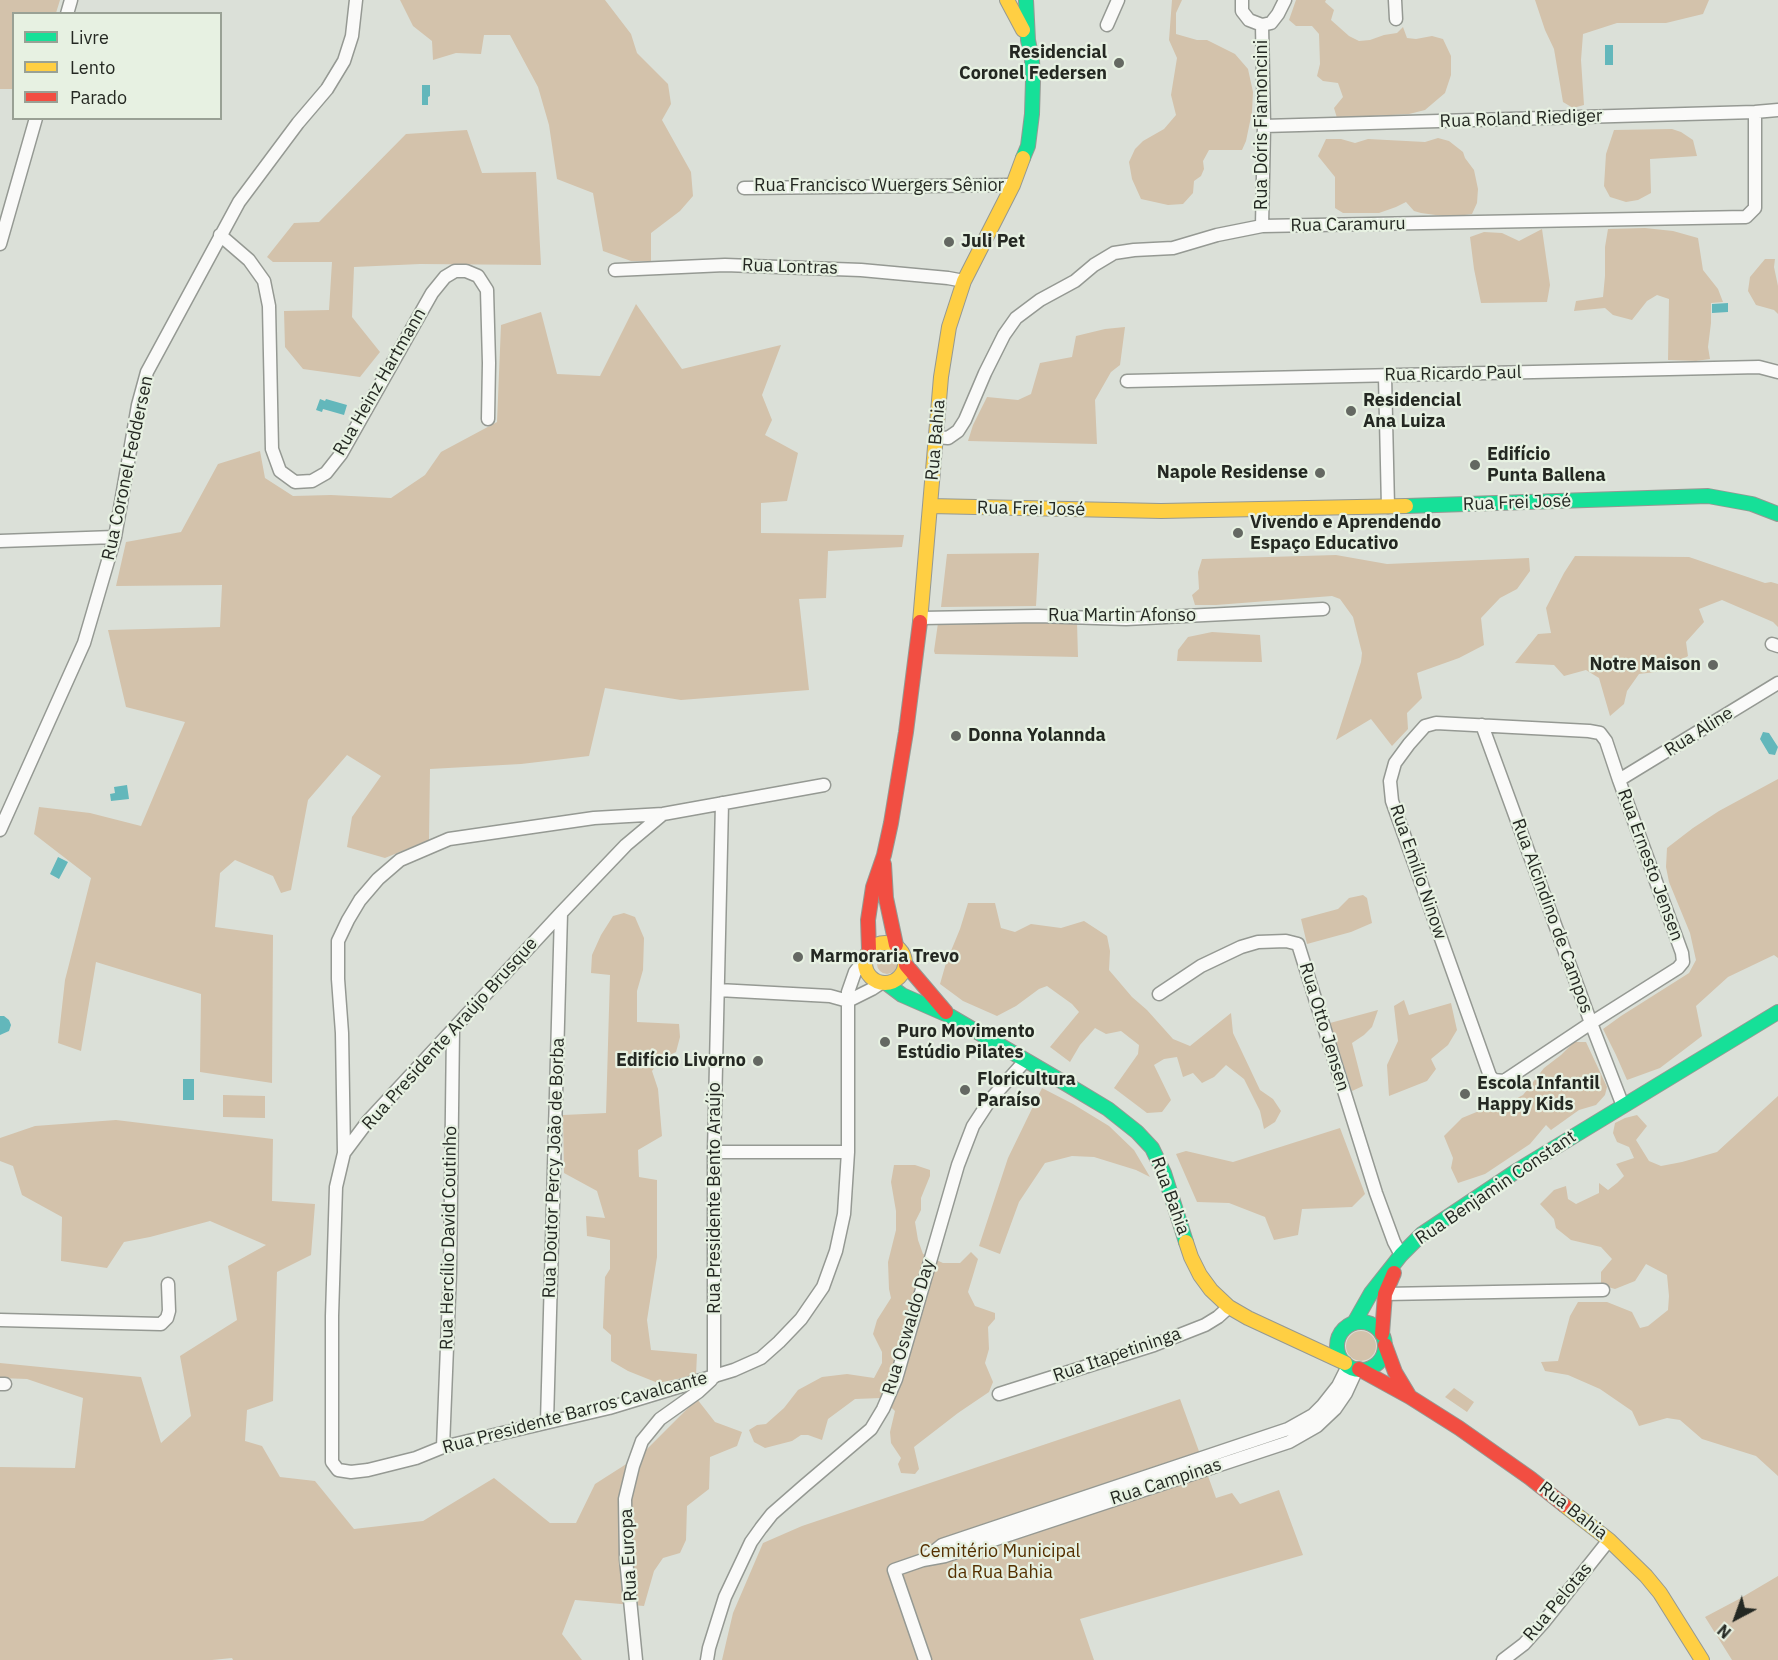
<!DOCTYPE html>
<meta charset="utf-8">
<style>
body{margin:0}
#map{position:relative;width:1778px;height:1660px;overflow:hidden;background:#dbe0d8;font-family:"IBM Plex Sans",sans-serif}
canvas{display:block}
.legend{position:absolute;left:12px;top:12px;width:210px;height:108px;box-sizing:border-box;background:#e7f1e2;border:2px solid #99a195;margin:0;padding:8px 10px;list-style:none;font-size:18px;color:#242822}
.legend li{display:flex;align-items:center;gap:12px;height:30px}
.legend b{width:30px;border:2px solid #99a195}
.north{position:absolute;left:1706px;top:1588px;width:60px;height:60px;-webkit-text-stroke:4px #e7f1e2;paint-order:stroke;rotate:221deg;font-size:16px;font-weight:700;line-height:24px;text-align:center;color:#242822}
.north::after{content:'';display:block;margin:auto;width:21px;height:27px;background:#242822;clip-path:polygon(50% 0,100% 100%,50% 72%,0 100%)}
</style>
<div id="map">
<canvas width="1778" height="1660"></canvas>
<ul class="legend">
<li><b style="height:8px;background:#16e098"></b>Livre</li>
<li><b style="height:8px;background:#ffcf43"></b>Lento</li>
<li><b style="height:8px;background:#f24e42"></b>Parado</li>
</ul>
<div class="north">N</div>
</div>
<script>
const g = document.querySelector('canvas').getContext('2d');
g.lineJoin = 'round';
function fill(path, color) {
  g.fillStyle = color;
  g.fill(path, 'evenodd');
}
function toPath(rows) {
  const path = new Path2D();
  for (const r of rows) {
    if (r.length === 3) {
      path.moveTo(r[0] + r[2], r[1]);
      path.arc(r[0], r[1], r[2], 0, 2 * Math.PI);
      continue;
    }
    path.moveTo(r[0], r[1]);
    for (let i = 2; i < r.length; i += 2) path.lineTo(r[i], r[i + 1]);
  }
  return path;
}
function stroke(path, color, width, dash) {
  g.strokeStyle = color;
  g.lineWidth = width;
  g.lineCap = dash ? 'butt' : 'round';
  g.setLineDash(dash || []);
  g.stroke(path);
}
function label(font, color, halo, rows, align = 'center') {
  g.font = font + ' "IBM Plex Sans",sans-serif';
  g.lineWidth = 4.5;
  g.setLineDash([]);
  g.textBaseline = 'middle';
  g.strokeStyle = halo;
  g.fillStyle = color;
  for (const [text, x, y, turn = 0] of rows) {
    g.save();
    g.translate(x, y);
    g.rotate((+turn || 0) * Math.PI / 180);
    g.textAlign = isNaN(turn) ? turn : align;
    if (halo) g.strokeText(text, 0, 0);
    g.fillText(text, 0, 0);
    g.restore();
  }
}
fill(toPath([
 [0,0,60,0,56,13,14,14,13,89,0,89],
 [400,0,605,0,631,34,637,53,668,84,671,104,662,120,691,172,693,196,680,211,651,233,651,261,631,261,603,251,593,193,557,179,549,125,538,87,510,35,484,35,481,54,456,53,433,60,432,41,413,26],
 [1172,0,1182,0,1176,13,1176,34,1197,40,1207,40,1235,54,1248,69,1253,92,1252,112,1246,141,1242,150,1209,150,1203,161,1204,169,1201,176,1194,181,1193,193,1183,204,1168,205,1141,199,1132,179,1129,162,1135,149,1143,141,1164,129,1176,115,1171,95,1177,58,1169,40],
 [1296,0,1326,0,1325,2,1334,10,1331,20,1349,36,1359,41,1370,40,1384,35,1397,33,1403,27,1407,38,1416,39,1432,36,1443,39,1451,56,1451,75,1445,93,1425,110,1409,114,1337,118,1334,108,1343,97,1338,83,1323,81,1317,76,1320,64,1319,34,1312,26,1296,26,1289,20],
 [1535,0,1709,0,1703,14,1666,23,1617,23,1583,34,1581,60,1584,105,1573,108,1563,102,1554,49,1545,30],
 [1672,129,1681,132,1693,140,1697,156,1650,159,1651,193,1638,200,1626,202,1610,197,1604,186,1606,154,1614,130],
 [467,130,482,173,536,172,541,265,420,264,354,267,352,317,380,352,360,377,303,369,285,347,284,311,329,310,332,262,273,262,267,257,294,223,319,222,406,134],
 [1438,138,1449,141,1463,152,1465,158,1474,170,1478,189,1477,203,1472,214,1450,217,1421,213,1414,211,1406,202,1396,207,1379,213,1343,213,1335,208,1335,177,1318,156,1326,139,1341,139,1355,143,1368,139,1425,142],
 [1645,228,1673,231,1698,238,1703,270,1718,289,1723,302,1711,303,1711,323,1708,347,1710,359,1696,361,1668,360,1669,299,1657,295,1647,301,1632,320,1613,315,1605,308,1574,311,1576,301,1603,297,1605,276,1605,247,1608,229],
 [1542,229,1550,285,1547,302,1481,303,1474,269,1470,237,1484,232,1502,233,1519,241],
 [1765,259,1775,259,1774,267,1778,286,1778,314,1774,310,1756,305,1748,291,1750,277],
 [636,304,682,369,781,345,762,395,772,420,765,435,798,453,787,501,761,503,761,533,904,535,902,547,828,551,826,598,799,599,809,690,681,700,605,688,589,756,521,764,430,769,429,840,385,858,347,847,352,817,381,776,347,755,308,800,291,890,281,893,273,876,235,860,220,873,215,927,273,935,272,1083,200,1072,201,994,96,962,81,1051,58,1043,65,980,91,878,34,834,39,807,90,813,141,826,185,722,126,707,108,630,220,627,222,585,116,586,126,542,181,532,218,464,260,451,265,478,293,496,331,495,391,498,425,475,441,452,497,422,501,325,541,312,557,374,600,376],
 [1125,327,1120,365,1111,372,1095,400,1097,444,968,441,973,425,987,397,1018,400,1031,394,1040,363,1072,357,1076,336,1105,329],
 [1039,553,1036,606,941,607,947,554],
 [1336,555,1387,564,1529,558,1530,571,1517,589,1500,598,1481,618,1484,645,1459,658,1417,673,1422,698,1407,713,1408,729,1392,746,1371,719,1336,740,1361,662,1362,653,1353,617,1340,599,1332,596,1216,605,1195,605,1192,595,1199,589,1198,572,1202,559],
 [1575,556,1689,557,1765,583,1771,582,1778,584,1778,627,1773,622,1722,600,1699,609,1704,622,1686,642,1688,656,1664,671,1639,674,1627,691,1624,704,1610,716,1599,678,1586,670,1564,676,1554,665,1515,663,1538,634,1551,633,1546,608,1564,573],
 [1077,622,1078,657,935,654,934,651,938,623],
 [1212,632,1260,635,1262,662,1177,661,1178,650,1188,637],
 [1778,779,1778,958,1774,955,1728,977,1696,1006,1702,1036,1660,1068,1627,1080,1616,1055,1603,1029,1621,1016,1689,973,1696,960,1690,933,1669,882,1666,867,1667,848,1693,828,1719,811],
 [1363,895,1367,898,1372,923,1351,932,1307,944,1301,919,1338,909,1349,898],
 [968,903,995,903,1001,928,1015,932,1031,924,1061,928,1084,921,1107,936,1110,951,1109,970,1132,997,1147,1010,1173,1039,1190,1046,1231,1013,1233,1033,1260,1090,1273,1099,1281,1111,1275,1122,1264,1129,1260,1111,1244,1079,1226,1065,1214,1077,1202,1083,1193,1073,1183,1077,1177,1057,1164,1059,1154,1065,1171,1100,1162,1112,1147,1113,1114,1088,1138,1054,1139,1045,1121,1031,1106,1034,1095,1028,1080,1045,1070,1062,1050,1047,1079,1012,1072,1004,1047,986,1039,989,1016,1006,997,1016,963,1001,940,984,946,963,960,929],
 [624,913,635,917,644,938,643,970,637,991,637,1022,679,1024,680,1037,676,1052,660,1060,652,1071,658,1089,662,1136,638,1150,639,1177,657,1180,657,1257,647,1320,651,1350,697,1354,696,1375,658,1383,628,1371,611,1361,611,1335,603,1328,605,1277,610,1269,610,1240,587,1236,586,1216,605,1218,597,1191,564,1173,563,1115,606,1113,610,975,591,973,592,955,601,935,613,916],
 [887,964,10],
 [1404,1000,1409,1015,1451,1003,1457,1030,1448,1045,1431,1059,1436,1069,1427,1081,1389,1096,1387,1065,1398,1041,1394,1006],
 [1378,1010,1372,1027,1364,1035,1352,1043,1363,1086,1352,1091,1330,1023],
 [1574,1042,1586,1042,1607,1087,1605,1095,1596,1105,1579,1110,1551,1130,1546,1125,1530,1144,1485,1174,1458,1183,1451,1168,1453,1158,1444,1136,1462,1118,1479,1111,1496,1109,1523,1095,1544,1068,1561,1055],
 [1042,1088,1073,1104,1109,1126,1134,1150,1150,1177,1136,1170,1094,1157,1072,1156,1045,1163,1019,1202,1000,1254,979,1246,1008,1158],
 [223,1095,265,1096,265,1118,223,1117],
 [1778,1096,1778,1476,1756,1456,1702,1439,1680,1420,1667,1418,1639,1426,1632,1411,1600,1389,1568,1375,1545,1371,1541,1362,1558,1361,1570,1316,1578,1302,1607,1302,1632,1312,1640,1328,1648,1326,1668,1310,1669,1296,1667,1275,1646,1264,1635,1281,1615,1289,1601,1285,1601,1272,1612,1259,1601,1247,1571,1240,1556,1228,1554,1219,1540,1204,1554,1190,1566,1186,1568,1199,1576,1204,1599,1193,1599,1183,1608,1190,1617,1183,1624,1176,1616,1164,1634,1158,1629,1147,1617,1142,1613,1133,1615,1123,1625,1118,1637,1115,1647,1126,1636,1140,1649,1161,1661,1166,1682,1162,1717,1152],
 [116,1120,273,1139,272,1201,315,1204,311,1255,277,1272,273,1401,247,1410,245,1441,262,1446,280,1477,315,1481,354,1529,423,1521,494,1478,550,1523,576,1523,595,1484,642,1454,697,1399,715,1422,742,1432,737,1446,710,1457,709,1489,687,1506,686,1540,680,1553,663,1558,654,1571,644,1606,575,1600,562,1634,582,1660,233,1660,232,1658,212,1660,0,1660,0,1467,75,1468,83,1398,27,1379,0,1378,0,1363,141,1377,161,1443,191,1416,180,1356,237,1320,228,1266,266,1245,210,1221,150,1237,124,1242,107,1268,61,1261,62,1217,22,1195,13,1166,0,1161,0,1138,35,1126],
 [1340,1128,1365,1194,1352,1207,1302,1209,1298,1235,1274,1240,1265,1217,1229,1203,1197,1202,1176,1154,1186,1151,1233,1162],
 [894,1165,915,1165,930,1170,930,1176,921,1198,921,1210,915,1222,918,1240,923,1254,943,1263,960,1263,971,1252,978,1259,968,1292,975,1306,995,1313,995,1319,988,1327,989,1349,985,1363,993,1382,989,1392,958,1413,914,1447,919,1469,915,1474,901,1473,898,1464,901,1458,891,1443,890,1432,895,1411,881,1398,855,1399,828,1419,822,1440,808,1435,801,1435,792,1441,765,1448,754,1442,749,1430,757,1425,766,1424,784,1408,798,1390,822,1377,847,1374,874,1378,882,1363,882,1352,873,1334,877,1320,891,1298,889,1289,888,1262,896,1230,896,1211,891,1182],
 [1361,1346,15],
 [1454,1388,1474,1402,1467,1412,1445,1397],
 [1180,1399,1216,1498,1232,1493,1240,1504,1279,1490,1303,1555,1080,1619,1094,1660,722,1660,733,1613,763,1543,802,1526],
 [1778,1576,1778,1660,1732,1660,1705,1617,1739,1599]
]), '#d3c2ab');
fill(toPath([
 [1605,45,1613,45,1613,65,1605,65],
 [422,85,430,85,430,96,428,97,428,105,422,105],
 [1728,303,1728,312,1712,313,1712,304],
 [320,399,325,401,326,399,347,405,344,415,323,409,322,412,316,410],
 [1763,732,1769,733,1778,747,1775,755,1769,754,1760,739],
 [127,785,129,799,111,801,110,794,115,793,114,787],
 [58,857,68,862,59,879,50,874],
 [0,1016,4,1016,9,1020,11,1025,9,1031,0,1035],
 [183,1079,194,1079,194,1100,183,1100]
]), '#63b7bb');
const street = toPath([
 [1242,0,1242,11,1249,20,1262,25,1271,23,1278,14,1285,0],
 [1395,0,1396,19],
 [67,14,71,0],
 [1107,25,1118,0],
 [1264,126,1755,112,1778,110],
 [744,188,1013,185],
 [1262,226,1264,126,1262,25],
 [220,235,249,260,264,281,269,306,272,449,280,471,295,482,312,481,326,473,341,454,432,293,445,277,455,271,466,271,478,276,487,290,489,363,488,419],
 [0,244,36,118],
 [615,270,725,265,861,270,948,278,964,281],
 [1385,376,1388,507],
 [1127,381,1759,367,1778,372],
 [936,437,948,438,958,431,965,420,985,373,1004,335,1016,318,1040,300,1075,281,1094,265,1114,253,1134,250,1173,248,1217,235,1262,226,1746,217,1755,208,1755,112],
 [0,541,115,537],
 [921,618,1038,616,1126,619,1323,609],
 [1772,644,1778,646],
 [1436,723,1589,731,1600,733,1606,741,1619,780,1682,953,1683,962,1678,968,1591,1023,1504,1081,1494,1080,1490,1076,1392,801,1390,781,1395,763,1409,744,1425,726,1436,723],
 [1482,725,1591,1023,1623,1106],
 [1619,780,1778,683],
 [663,814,626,845,561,913,368,1121,344,1153,336,1187,332,1316,332,1462,338,1470,351,1472,368,1470,416,1458,443,1447,609,1408,734,1370,761,1358,779,1342,801,1319,823,1287,836,1251,844,1214,848,1152,848,992,855,972,865,959],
 [0,830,84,643,115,537,138,405,147,372,239,202,298,123,327,89,344,61,352,36,356,0],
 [718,990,830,996,848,1001],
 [1159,994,1201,966,1241,947,1258,942,1286,941,1298,944,1376,1193,1394,1242,1401,1255],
 [848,1001,872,989,881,983],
 [714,1152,848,1152],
 [344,1153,342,1033,338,979,338,941,348,920,360,900,378,879,400,860,449,839,594,818,663,814,824,785],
 [1385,1294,1603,1290],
 [0,1320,161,1324,167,1318,169,1311,168,1284],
 [714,1377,714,1152,722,803],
 [0,1384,5,1384],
 [999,1394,1154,1345,1205,1325,1218,1317,1229,1307],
 [547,1422,561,913],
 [443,1447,450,1272,453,1029],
 [926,1558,942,1545,1288,1429,1313,1415,1323,1405,1338,1386,1348,1366],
 [636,1660,626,1559,625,1499,633,1466,642,1441,660,1419,698,1392,711,1380],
 [707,1660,709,1648,725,1597,751,1542,761,1528,772,1514,804,1486,871,1429,883,1409,896,1379,958,1165,973,1126,990,1100,1025,1061],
 [925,1660,894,1570,923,1560,945,1556,1289,1442,1317,1426,1335,1409,1346,1393,1357,1369],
 [1503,1660,1524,1644,1543,1623,1609,1540]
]);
const fast = toPath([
 [1023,158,1028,146,1032,114,1033,80,1032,60,1028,40,1026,0],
 [1406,506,1708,496,1752,504,1778,514],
 [886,983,902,995,950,1016,1068,1085,1108,1109,1137,1132,1152,1148,1164,1173,1186,1242],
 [1361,1346,24],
 [1354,1323,1371,1293,1401,1255,1422,1234,1518,1170,1778,1012]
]);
const slow = toPath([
 [1007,0,1023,30],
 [930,506,1161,511,1406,506],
 [920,622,941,377,949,327,964,281,1013,185,1023,158],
 [885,963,20],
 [1186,1242,1191,1257,1200,1275,1211,1290,1229,1307,1248,1318,1345,1363],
 [1564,1505,1609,1540,1646,1576,1660,1593,1702,1660]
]);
const jam = toPath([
 [884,864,886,898,896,945],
 [869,950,868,920,873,887,884,855,891,823,906,732,920,622],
 [906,965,946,1012],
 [1382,1334,1385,1294,1394,1273],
 [1385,1345,1395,1372,1410,1397],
 [1359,1369,1410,1397,1459,1428,1530,1478,1564,1505]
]);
stroke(street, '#959993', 15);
stroke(fast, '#959993', 16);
stroke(slow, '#959993', 16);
stroke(jam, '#959993', 16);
stroke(street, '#fafaf9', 12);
stroke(fast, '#16e098', 14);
stroke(slow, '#ffcf43', 14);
stroke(jam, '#f24e42', 14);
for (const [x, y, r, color] of [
 [1119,63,6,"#646862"],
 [949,242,6,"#646862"],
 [1351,411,6,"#646862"],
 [1475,465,6,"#646862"],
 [1320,473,6,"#646862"],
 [1238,533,6,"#646862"],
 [1713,665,6,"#646862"],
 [956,736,6,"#646862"],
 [798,957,6,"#646862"],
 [885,1042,6,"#646862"],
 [758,1061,6,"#646862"],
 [965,1090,6,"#646862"],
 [1465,1094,6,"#646862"]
]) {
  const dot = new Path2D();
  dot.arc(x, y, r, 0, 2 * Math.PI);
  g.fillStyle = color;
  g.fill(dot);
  stroke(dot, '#e7f1e2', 2);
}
label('bold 18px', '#242822', '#e7f1e2', [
 ["Residencial",1107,53,"right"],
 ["Coronel Federsen",1107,74,"right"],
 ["Juli Pet",961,242],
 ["Residencial",1363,401],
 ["Ana Luiza",1363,422],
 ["Edifício",1487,455],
 ["Punta Ballena",1487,476],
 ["Napole Residense",1308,473,"right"],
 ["Vivendo e Aprendendo",1250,523],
 ["Espaço Educativo",1250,544],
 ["Notre Maison",1701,665,"right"],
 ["Donna Yolannda",968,736],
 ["Marmoraria Trevo",810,957],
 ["Puro Movimento",897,1032],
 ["Estúdio Pilates",897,1053],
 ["Edifício Livorno",746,1061,"right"],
 ["Floricultura",977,1080],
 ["Paraíso",977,1101],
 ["Escola Infantil",1477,1084],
 ["Happy Kids",1477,1105]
], 'left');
label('18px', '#242822', '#e7f1e2', [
 ["Rua Roland Riediger",1521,119,-2],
 ["Rua Dóris Fiamoncini",1262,125,-90],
 ["Rua Francisco Wuergers Sênior",879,186],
 ["Rua Caramuru",1348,225,-1],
 ["Rua Lontras",790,267,2],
 ["Rua Ricardo Paul",1453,374,-1],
 ["Rua Heinz Hartmann",380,382,-60],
 ["Rua Bahia",936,440,-85],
 ["Rua Coronel Feddersen",128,468,-78],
 ["Rua Frei José",1517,503,-2],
 ["Rua Frei José",1031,509,1],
 ["Rua Martin Afonso",1122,616],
 ["Rua Aline",1699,732,-32],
 ["Rua Ernesto Jensen",1650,865,70],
 ["Rua Emílio Ninow",1418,872,71],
 ["Rua Alcindino de Campos",1552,916,70],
 ["Rua Otto Jensen",1324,1027,73],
 ["Rua Presidente Araújo Brusque",450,1034,-48],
 ["Rua Doutor Percy João de Borba",554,1168,-88],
 ["Rua Benjamin Constant",1496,1188,-34],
 ["Rua Bahia",1170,1196,70],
 ["Rua Presidente Bento Araújo",715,1198,-90],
 ["Rua Hercílio David Coutinho",449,1238,-89],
 ["Rua Oswaldo Day",909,1327,-73],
 ["Rua Itapetininga",1117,1355,-19],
 ["Rua Presidente Barros Cavalcante",575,1413,-15],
 ["Rua Campinas",1166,1482,-18],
 ["Rua Bahia",1573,1511,38],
 ["Rua Europa",629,1555,-93],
 ["Rua Pelotas",1558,1602,-50]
]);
label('18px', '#553000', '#e7f1e2', [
 ["Cemitério Municipal",1000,1552],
 ["da Rua Bahia",1000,1573]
]);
</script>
